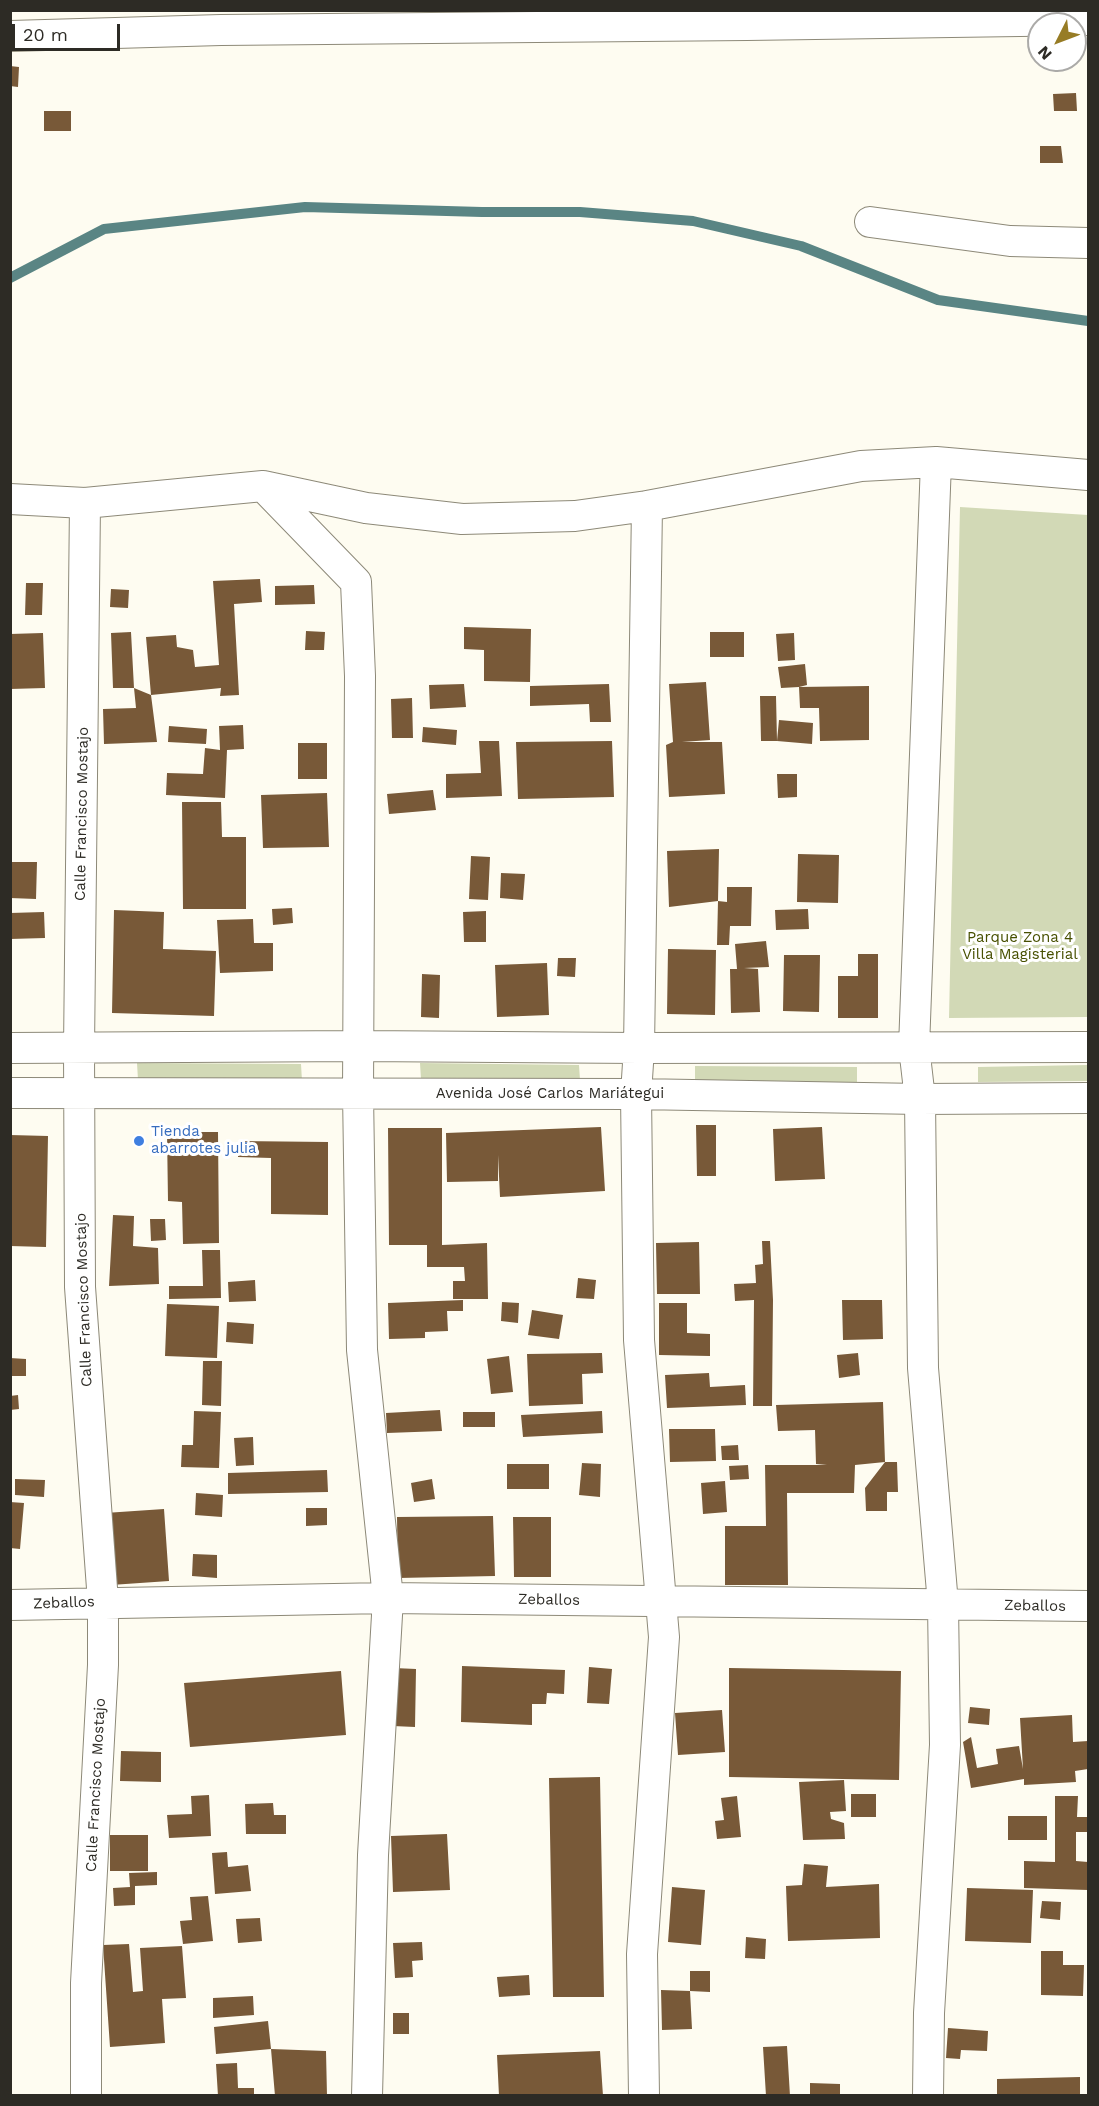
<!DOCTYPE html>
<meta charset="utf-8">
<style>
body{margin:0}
#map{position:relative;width:1099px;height:2106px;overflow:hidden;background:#fefcf1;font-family:"Work Sans",sans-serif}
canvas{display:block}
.frame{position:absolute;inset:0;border:12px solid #2d2b25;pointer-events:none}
.north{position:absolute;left:1027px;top:12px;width:60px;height:60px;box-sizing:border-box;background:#fff;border:2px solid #abaaa8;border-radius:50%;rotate:228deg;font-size:16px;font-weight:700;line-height:24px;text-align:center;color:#2d2b25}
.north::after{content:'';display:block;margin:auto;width:21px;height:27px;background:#977c25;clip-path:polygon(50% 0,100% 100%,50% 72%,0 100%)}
.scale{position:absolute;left:12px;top:24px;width:108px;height:27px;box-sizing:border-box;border:3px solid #2d2b25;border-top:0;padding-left:8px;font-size:18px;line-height:21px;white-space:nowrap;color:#2d2b25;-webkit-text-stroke:4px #fff;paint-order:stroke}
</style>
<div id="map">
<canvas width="1099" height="2106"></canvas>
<div class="frame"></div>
<div class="north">N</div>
<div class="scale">20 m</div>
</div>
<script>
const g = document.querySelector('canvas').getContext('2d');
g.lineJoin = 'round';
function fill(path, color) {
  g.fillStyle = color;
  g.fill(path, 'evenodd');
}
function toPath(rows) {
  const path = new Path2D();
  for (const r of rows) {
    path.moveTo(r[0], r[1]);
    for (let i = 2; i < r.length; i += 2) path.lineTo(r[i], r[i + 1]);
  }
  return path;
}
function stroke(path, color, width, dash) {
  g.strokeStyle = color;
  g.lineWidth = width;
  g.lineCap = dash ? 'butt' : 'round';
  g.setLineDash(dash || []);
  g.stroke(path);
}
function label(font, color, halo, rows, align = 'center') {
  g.font = font + ' "Work Sans",sans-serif';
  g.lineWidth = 6;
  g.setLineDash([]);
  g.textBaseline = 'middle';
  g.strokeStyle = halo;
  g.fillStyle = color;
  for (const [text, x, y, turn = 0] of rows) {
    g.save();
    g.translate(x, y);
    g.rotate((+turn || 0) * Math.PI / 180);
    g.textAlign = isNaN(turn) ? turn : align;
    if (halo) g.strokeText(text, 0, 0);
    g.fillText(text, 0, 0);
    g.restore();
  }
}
fill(toPath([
 [960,507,1088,515,1088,1017,949,1018],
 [137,1063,301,1064,302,1081,138,1080],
 [420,1063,579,1065,580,1080,421,1079],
 [1088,1065,1088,1081,978,1082,978,1067],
 [695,1066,857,1067,857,1083,695,1082]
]), '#d2d9b6');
stroke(toPath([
 [10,278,104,229,305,207,482,212,580,212,693,221,801,246,938,300,1088,321]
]), '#5a8584', 10);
fill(toPath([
 [10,66,19,67,18,87,10,86],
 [1076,93,1077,111,1054,111,1053,94],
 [44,111,71,111,71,131,44,131],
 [1040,146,1061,146,1063,163,1040,163],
 [260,579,262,602,234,604,239,695,220,696,221,688,151,695,146,637,176,635,177,647,193,650,195,667,219,665,213,581],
 [26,583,43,583,42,615,25,615],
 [314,585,315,604,275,605,275,586],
 [111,589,129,590,128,608,110,607],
 [464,627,531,629,530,682,484,681,484,650,464,649],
 [306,631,325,632,324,650,305,650],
 [131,632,134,688,113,688,111,633],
 [710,632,744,632,744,657,710,657],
 [43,633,45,688,10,689,10,634],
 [794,633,795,660,778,661,776,634],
 [805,664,807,685,799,687,781,688,778,667],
 [706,682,710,740,682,742,722,742,725,794,669,797,666,745,673,742,669,684],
 [464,684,466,707,430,709,429,685],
 [609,684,611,722,590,722,589,704,530,706,530,686],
 [869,686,869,740,820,741,819,708,800,708,799,687],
 [134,688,151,695,157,742,104,744,103,709,136,708],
 [760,696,776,696,777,741,761,741],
 [412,698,413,738,392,738,391,699],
 [779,720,813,723,812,744,777,741],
 [243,725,244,749,227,750,225,798,166,795,167,773,203,774,205,748,220,750,219,726],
 [169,726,207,729,206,744,168,742],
 [423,727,457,730,456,745,422,742],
 [479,741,499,741,502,796,446,798,446,774,481,773],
 [612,741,614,797,518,799,516,742],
 [298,743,327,743,327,779,298,779],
 [777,774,797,774,797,797,778,798],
 [433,790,436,810,389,814,387,794],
 [327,793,329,847,263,848,261,795],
 [182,802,221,802,222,837,246,837,246,909,183,909],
 [719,849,718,901,669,907,667,851],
 [798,854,839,855,838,903,797,902],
 [471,856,490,857,488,900,469,899],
 [10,862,37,862,36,899,10,898],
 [501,873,525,874,523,900,500,898],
 [727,887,752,887,751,926,730,926,729,945,717,945,718,901,727,902],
 [292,908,293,923,273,925,272,909],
 [808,909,809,929,776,930,775,910],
 [114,910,164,912,163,949,216,951,214,1016,112,1013],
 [486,911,486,942,464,942,463,912],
 [44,912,45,938,10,939,10,913],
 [253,919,254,943,273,943,273,971,220,973,217,920],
 [766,941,769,967,744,968,758,969,760,1012,731,1013,730,969,737,969,735,944],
 [668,949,716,950,715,1015,667,1014],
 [858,954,878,954,878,1018,838,1018,838,976,858,976],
 [784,955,820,955,819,1012,783,1011],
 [558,958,576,958,575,977,557,976],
 [547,963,549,1015,497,1017,495,965],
 [422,974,440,975,439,1018,421,1017],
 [696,1125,716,1125,716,1176,697,1176],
 [601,1127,605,1191,500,1197,498,1155,498,1181,447,1182,446,1133],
 [822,1127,825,1179,775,1181,773,1129],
 [388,1128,442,1128,442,1245,487,1243,488,1299,453,1299,453,1281,465,1281,464,1267,427,1267,427,1245,389,1245],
 [167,1132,218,1132,219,1243,183,1244,182,1202,168,1201],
 [10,1135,48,1136,46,1247,10,1246],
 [238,1141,328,1142,328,1215,271,1214,271,1158,238,1157],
 [113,1215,134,1216,133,1246,158,1248,159,1284,109,1286],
 [150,1219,165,1219,166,1240,151,1241],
 [762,1241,770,1241,773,1300,772,1406,753,1406,754,1300,735,1301,734,1284,756,1283,755,1265,763,1264],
 [699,1242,700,1294,657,1294,656,1243],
 [202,1250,220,1250,221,1298,169,1299,169,1286,203,1286],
 [578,1278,596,1280,594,1299,576,1298],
 [255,1280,256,1301,229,1302,228,1282],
 [463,1300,463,1311,447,1311,448,1331,425,1332,425,1338,389,1339,388,1303],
 [842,1300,882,1300,883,1339,843,1340],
 [502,1302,519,1303,518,1323,501,1321],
 [659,1303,687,1303,687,1333,710,1334,710,1356,659,1355],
 [167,1304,219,1306,217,1358,165,1356],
 [532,1310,563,1315,559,1339,528,1335],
 [227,1322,254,1324,253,1344,226,1342],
 [602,1353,603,1373,582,1374,583,1404,529,1406,527,1354],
 [858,1353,860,1375,839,1378,837,1355],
 [509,1356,513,1392,491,1394,487,1359],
 [10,1358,26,1359,26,1376,10,1376],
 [203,1361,222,1361,221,1406,202,1405],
 [709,1373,710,1387,745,1385,746,1405,667,1408,665,1375],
 [18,1395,19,1409,10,1410,10,1396],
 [883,1402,885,1462,897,1462,898,1492,887,1492,887,1511,866,1511,865,1488,885,1462,855,1465,854,1493,787,1493,788,1585,725,1585,725,1526,766,1526,765,1465,827,1465,816,1464,815,1430,778,1431,776,1405],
 [440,1410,442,1431,387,1433,386,1413],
 [194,1411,221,1412,219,1468,181,1467,182,1445,193,1445],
 [602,1411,603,1433,523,1437,521,1415],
 [463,1412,495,1412,495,1427,463,1427],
 [669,1429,715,1429,716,1461,670,1462],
 [253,1437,254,1465,236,1466,234,1438],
 [738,1445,739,1460,722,1460,721,1446],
 [582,1463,601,1464,600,1497,579,1495],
 [507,1464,549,1464,549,1489,507,1489],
 [748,1465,749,1479,730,1480,729,1466],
 [327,1470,328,1492,228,1494,228,1473],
 [15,1479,45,1480,44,1497,15,1495],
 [432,1479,435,1499,414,1502,411,1483],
 [725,1481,727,1512,703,1514,701,1483],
 [196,1493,223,1495,222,1517,195,1515],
 [10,1502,24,1503,20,1549,10,1548],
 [306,1508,327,1508,327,1525,306,1526],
 [164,1509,169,1581,111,1585,105,1513],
 [493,1516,495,1576,398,1578,397,1517],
 [513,1517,551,1517,551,1577,514,1577],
 [193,1554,217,1555,217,1578,192,1576],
 [462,1666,565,1670,564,1694,547,1693,546,1704,532,1704,532,1725,461,1722],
 [589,1667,612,1669,609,1704,587,1703],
 [394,1668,416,1669,415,1727,393,1726],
 [729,1668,901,1671,899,1780,729,1777],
 [341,1671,346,1735,190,1747,184,1683],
 [970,1707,990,1709,989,1725,968,1723],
 [722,1710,725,1752,678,1755,675,1713],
 [1072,1715,1073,1742,1088,1741,1088,1769,1075,1771,1076,1782,1024,1785,1024,1779,971,1788,963,1742,971,1737,977,1768,998,1764,996,1749,1019,1746,1023,1769,1020,1718],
 [121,1751,161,1752,161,1782,120,1781],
 [600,1777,604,1997,553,1997,549,1778],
 [844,1780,846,1811,830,1812,831,1819,844,1823,845,1839,803,1840,799,1782],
 [851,1794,876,1794,876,1817,851,1817],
 [209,1795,211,1836,169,1838,167,1815,192,1814,191,1796],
 [737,1796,741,1837,717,1839,715,1821,724,1820,721,1798],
 [1055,1796,1078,1796,1077,1817,1088,1817,1088,1832,1076,1832,1076,1861,1088,1862,1088,1890,1024,1888,1024,1861,1055,1862],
 [273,1803,274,1815,286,1815,286,1834,246,1834,245,1804],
 [1008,1816,1047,1816,1047,1840,1008,1840],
 [447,1834,450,1890,393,1892,391,1836],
 [110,1835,148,1835,148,1871,110,1871],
 [227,1852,228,1867,248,1865,251,1891,215,1894,212,1853],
 [804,1864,828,1866,826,1887,879,1884,880,1938,788,1941,786,1886,802,1885],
 [157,1872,157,1885,135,1886,135,1905,114,1906,113,1888,130,1887,129,1873],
 [672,1887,705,1890,701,1945,668,1942],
 [967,1888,1033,1890,1031,1943,965,1941],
 [208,1896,213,1941,183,1944,180,1921,192,1920,190,1897],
 [1042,1901,1061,1902,1060,1920,1040,1918],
 [260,1918,262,1941,238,1943,236,1919],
 [746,1937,766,1939,765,1959,745,1958],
 [422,1942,423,1960,412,1961,413,1977,395,1978,393,1943],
 [129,1944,133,1992,143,1991,140,1948,182,1946,186,1998,162,1999,165,2043,110,2047,103,1945],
 [1041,1951,1063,1951,1063,1965,1084,1965,1083,1996,1041,1995],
 [690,1971,710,1971,710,1992,690,1991],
 [529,1975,530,1995,499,1997,497,1977],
 [661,1990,690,1991,692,2029,662,2030],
 [253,1996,254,2015,213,2018,213,1998],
 [393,2013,409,2013,409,2034,393,2034],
 [268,2021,271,2049,216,2054,214,2027],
 [948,2028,988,2031,987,2051,961,2050,960,2059,946,2058],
 [787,2046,790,2096,766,2096,763,2047],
 [271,2049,326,2051,327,2096,275,2096],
 [600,2051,603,2096,499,2096,497,2055],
 [237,2063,238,2088,254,2088,254,2096,218,2096,216,2064],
 [1080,2077,1080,2096,997,2096,997,2079],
 [810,2083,840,2084,840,2096,810,2096]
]), '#785938');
const street = toPath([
 [10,36,221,30,747,25,1088,20],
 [870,222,1010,241,1088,243],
 [263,486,356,582,360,676,358,1093,362,1350,388,1598,373,1855,367,2096],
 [10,499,85,503,263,486,366,508,462,519,575,516,647,506,861,466,936,462,1088,475],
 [85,503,79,1049,80,1287,103,1602,103,1665,86,1983,86,2096],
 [10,1048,360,1046,639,1048,1088,1047],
 [10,1093,636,1094,920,1099,1088,1098],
 [10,1605,388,1598,1088,1606],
 [644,2096,642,1954,664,1637,639,1340,636,1094,639,1048,647,506],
 [928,2096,929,2013,945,1745,943,1604,923,1368,920,1099,914,1047,936,462]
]);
stroke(street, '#8d8978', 32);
stroke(street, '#fff', 30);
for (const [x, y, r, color] of [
 [139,1141,6,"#3f7fe0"]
]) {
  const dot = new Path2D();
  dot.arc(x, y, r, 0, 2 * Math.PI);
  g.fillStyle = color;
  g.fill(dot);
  stroke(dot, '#fff', 2);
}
label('15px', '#2d2b25', '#fff', [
 ["Calle Francisco Mostajo",82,814,-89],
 ["Avenida José Carlos Mariátegui",550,1094],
 ["Calle Francisco Mostajo",84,1300,-92],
 ["Zeballos",549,1600,1],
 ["Zeballos",64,1603,-2],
 ["Zeballos",1035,1606,1],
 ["Calle Francisco Mostajo",96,1785,-87]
]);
label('15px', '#475001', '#fff', [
 ["Parque Zona 4",1020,938],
 ["Villa Magisterial",1020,955]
]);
label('15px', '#366cbe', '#fff', [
 ["Tienda",151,1132],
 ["abarrotes julia",151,1149]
], 'left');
</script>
